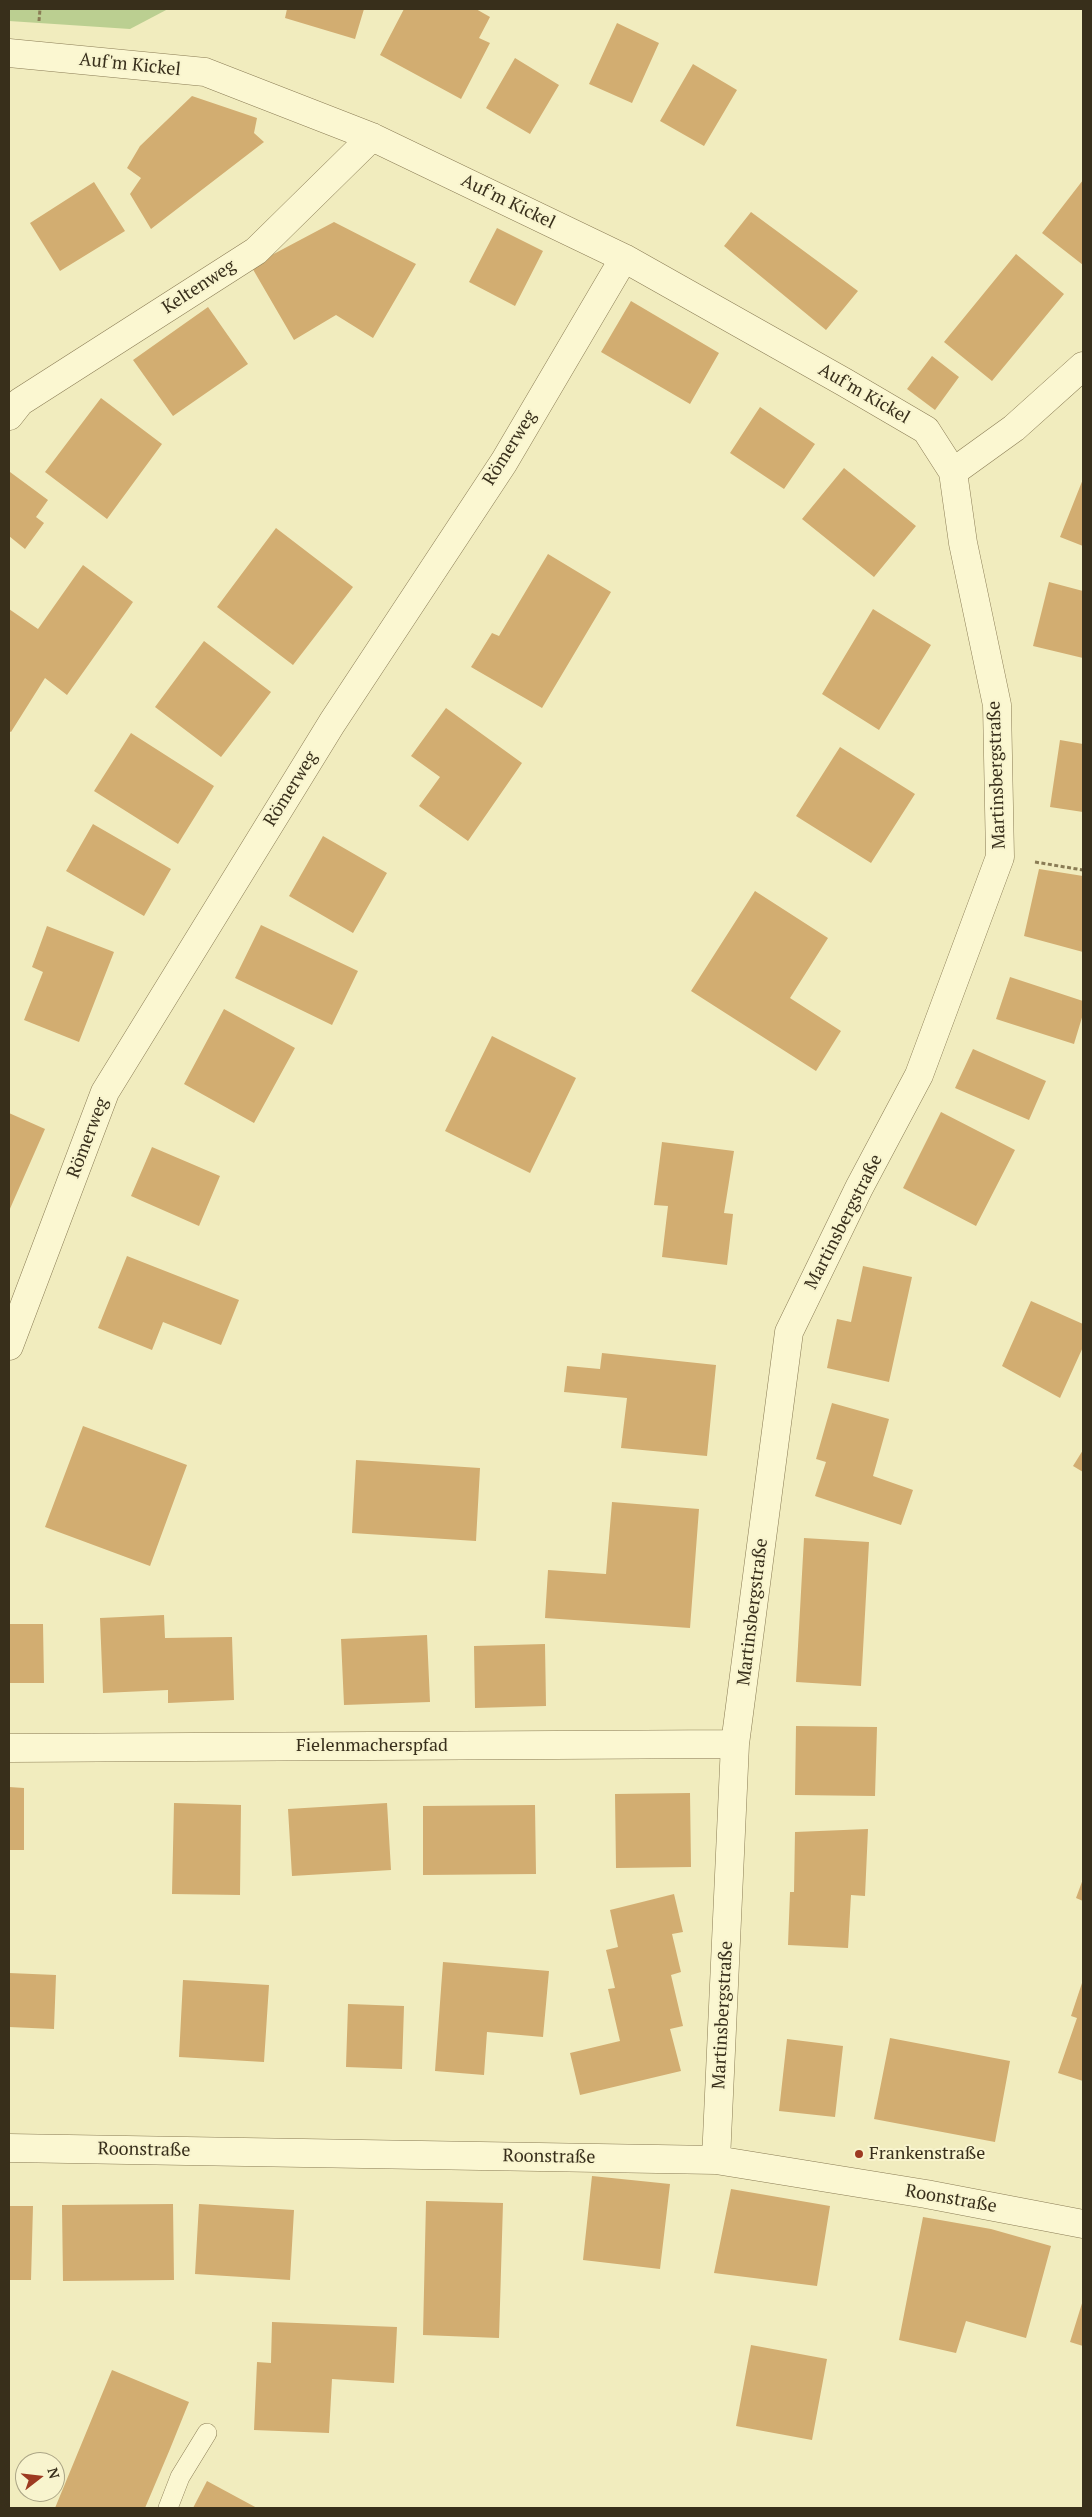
<!DOCTYPE html>
<meta charset="utf-8">
<style>
body{margin:0}
#map{position:relative;width:1092px;height:2517px;overflow:hidden;background:#f1ecbe;font-family:"PT Serif",serif}
canvas{display:block}
.frame{position:absolute;inset:0;border:10px solid #382f1b;pointer-events:none}
.north{position:absolute;left:15px;top:2452px;width:50px;height:50px;box-sizing:border-box;background:#f8f4ce;border:1px solid #aba586;border-radius:50%;rotate:74deg;font-size:14px;font-weight:700;line-height:20px;text-align:center;color:#382f1b}
.north::after{content:'';display:block;margin:auto;width:18px;height:22px;background:#9d3a21;clip-path:polygon(50% 0,100% 100%,50% 72%,0 100%)}
</style>
<div id="map">
<canvas width="1092" height="2517"></canvas>
<div class="frame"></div>
<div class="north">N</div>
</div>
<script>
const g = document.querySelector('canvas').getContext('2d');
g.lineJoin = 'round';
function fill(path, color) {
  g.fillStyle = color;
  g.fill(path, 'evenodd');
}
function toPath(rows) {
  const path = new Path2D();
  for (const r of rows) {
    path.moveTo(r[0], r[1]);
    for (let i = 2; i < r.length; i += 2) path.lineTo(r[i], r[i + 1]);
  }
  return path;
}
function stroke(path, color, width, dash) {
  g.strokeStyle = color;
  g.lineWidth = width;
  g.lineCap = dash ? 'butt' : 'round';
  g.setLineDash(dash || []);
  g.stroke(path);
}
function label(font, color, halo, rows, align = 'center') {
  g.font = font + ' "PT Serif",serif';
  g.lineWidth = 4;
  g.setLineDash([]);
  g.textBaseline = 'middle';
  g.strokeStyle = halo;
  g.fillStyle = color;
  for (const [text, x, y, turn = 0] of rows) {
    g.save();
    g.translate(x, y);
    g.rotate((+turn || 0) * Math.PI / 180);
    g.textAlign = isNaN(turn) ? turn : align;
    if (halo) g.strokeText(text, 0, 0);
    g.fillText(text, 0, 0);
    g.restore();
  }
}
fill(toPath([
 [9,9,168,9,130,29,9,21]
]), '#bbcf91');
fill(toPath([
 [287,9,364,9,355,39,285,18],
 [404,9,476,9,490,17,479,38,490,43,461,99,380,55],
 [617,23,659,43,632,103,589,84],
 [515,58,559,85,530,134,486,108],
 [693,64,737,90,704,146,660,121],
 [192,96,257,118,254,133,264,142,151,229,130,194,141,178,127,168,140,146],
 [1083,180,1083,265,1042,233],
 [94,182,125,231,60,271,30,223],
 [751,212,858,291,826,330,724,246],
 [334,222,416,264,373,338,336,315,294,340,251,266],
 [497,228,543,251,515,306,469,282],
 [1016,254,1064,294,992,381,944,342],
 [631,301,719,353,690,404,601,352],
 [208,307,248,364,173,416,133,360],
 [932,356,959,377,935,410,907,389],
 [101,398,162,444,107,519,45,472],
 [760,407,815,444,784,489,730,453],
 [844,468,916,526,874,577,802,519],
 [10,472,48,500,36,517,44,523,25,549,9,536],
 [1083,479,1083,546,1060,537],
 [276,528,353,587,293,665,217,607],
 [548,554,611,592,542,708,471,667,492,633,499,636],
 [83,565,133,602,67,695,45,678,11,732,9,731,9,609,38,629],
 [1049,582,1083,591,1083,658,1033,646],
 [873,609,931,645,879,730,822,694],
 [204,641,271,692,221,757,155,707],
 [446,708,522,763,468,841,419,806,440,777,411,756],
 [131,733,214,786,178,844,94,791],
 [1060,740,1083,744,1083,812,1050,807],
 [840,747,915,794,871,863,796,816],
 [93,824,171,869,144,916,66,871],
 [323,836,387,873,353,933,289,896],
 [1039,869,1083,876,1083,952,1024,936],
 [755,891,828,938,790,998,841,1031,816,1071,691,991],
 [261,925,358,971,332,1025,235,978],
 [47,926,114,952,79,1042,24,1020,43,972,32,967],
 [1010,977,1083,1001,1083,1014,1074,1044,996,1019],
 [224,1009,295,1048,254,1123,184,1084],
 [492,1036,576,1078,530,1173,445,1131],
 [973,1049,1046,1081,1029,1120,955,1088],
 [941,1112,1015,1150,976,1226,903,1188],
 [9,1113,45,1129,9,1211],
 [662,1142,734,1151,724,1213,733,1214,727,1265,662,1257,668,1206,654,1205],
 [152,1147,220,1176,199,1226,131,1196],
 [127,1256,239,1300,221,1345,163,1322,152,1350,98,1328],
 [863,1266,912,1277,889,1382,827,1368,837,1319,851,1322],
 [1031,1301,1083,1324,1083,1347,1060,1398,1002,1366],
 [602,1353,716,1365,707,1456,621,1448,627,1398,564,1392,567,1366,600,1369],
 [832,1403,889,1419,873,1476,913,1490,901,1525,815,1496,826,1462,816,1459],
 [83,1426,187,1465,150,1566,45,1527],
 [1083,1450,1083,1472,1073,1466],
 [356,1460,480,1468,476,1541,352,1533],
 [612,1502,699,1509,690,1628,545,1618,548,1570,606,1574],
 [804,1538,869,1542,861,1686,796,1682],
 [164,1615,165,1638,232,1637,234,1700,168,1703,168,1690,103,1693,100,1618],
 [9,1624,43,1624,44,1683,9,1683],
 [427,1635,430,1702,344,1705,341,1639],
 [545,1644,546,1706,475,1708,474,1646],
 [796,1726,877,1727,875,1796,795,1795],
 [9,1787,24,1788,24,1850,9,1850],
 [690,1793,691,1867,616,1868,615,1794],
 [174,1803,241,1805,240,1895,172,1894],
 [387,1803,391,1870,292,1876,288,1809],
 [535,1805,536,1874,423,1875,423,1806],
 [868,1829,865,1896,851,1895,848,1948,788,1945,790,1892,794,1892,795,1832],
 [1083,1879,1083,1901,1076,1898],
 [674,1894,683,1932,672,1934,681,1972,671,1975,683,2026,670,2029,681,2071,580,2095,570,2053,620,2041,608,1989,615,1988,606,1950,618,1947,610,1910],
 [443,1962,549,1971,543,2037,487,2032,484,2075,435,2071],
 [9,1973,56,1975,54,2029,9,2027],
 [183,1980,269,1985,264,2062,179,2057],
 [1083,1980,1083,2081,1058,2073,1077,2018,1071,2016],
 [348,2004,404,2006,402,2069,346,2067],
 [890,2038,1010,2061,995,2142,874,2119],
 [787,2039,843,2046,835,2117,779,2111],
 [592,2176,670,2184,660,2269,583,2260],
 [731,2189,830,2206,817,2286,714,2273],
 [426,2201,503,2203,499,2338,423,2335],
 [173,2204,174,2280,63,2281,62,2205],
 [199,2204,294,2210,290,2280,195,2274],
 [9,2206,33,2206,31,2280,9,2280],
 [923,2217,991,2229,1051,2246,1026,2338,966,2321,956,2353,899,2340],
 [1083,2300,1083,2346,1070,2342],
 [272,2322,397,2327,394,2383,332,2379,329,2433,254,2430,257,2362,271,2363],
 [751,2345,827,2359,812,2440,736,2426],
 [112,2370,189,2402,170,2449,145,2508,55,2508],
 [207,2481,257,2508,193,2508]
]), '#d2ad71');
const service = toPath([
 [168,2508,180,2477,207,2433]
]);
const minor = toPath([
 [9,53,205,72,372,137,624,258,844,382,926,430,953,472,963,543,997,705,1000,857,919,1075,859,1188,789,1332,735,1744,716,2160],
 [9,416,20,402,256,251,372,137],
 [953,472,1014,428,1083,366],
 [9,1346,105,1092,332,723,504,462,624,258],
 [9,1748,735,1744],
 [9,2148,716,2160,926,2194,1083,2224]
]);
stroke(service, '#8a7c55', 20);
stroke(minor, '#8a7c55', 29);
stroke(toPath([
 [39,21,40,9],
 [1035,862,1083,870]
]), '#8a7c55', 3, [4, 2.5]);
stroke(service, '#fbf7d1', 19);
stroke(minor, '#fbf7d1', 28);
for (const [x, y, r, color] of [
 [859,2154,5,"#9d3a21"]
]) {
  const dot = new Path2D();
  dot.arc(x, y, r, 0, 2 * Math.PI);
  g.fillStyle = color;
  g.fill(dot);
  stroke(dot, '#f8f4ce', 2);
}
label('18px', '#382f1b', '#f8f4ce', [
 ["Auf'm Kickel",130,65,6],
 ["Auf'm Kickel",508,202,26],
 ["Keltenweg",199,287,-33],
 ["Auf'm Kickel",864,394,30],
 ["Römerweg",510,448,-58],
 ["Martinsbergstraße",997,775,-92],
 ["Römerweg",291,789,-58],
 ["Römerweg",88,1138,-69],
 ["Martinsbergstraße",844,1222,-63],
 ["Martinsbergstraße",753,1612,-83],
 ["Fielenmacherspfad",372,1746],
 ["Martinsbergstraße",723,2015,-87],
 ["Roonstraße",144,2150,1],
 ["Roonstraße",549,2157,1],
 ["Roonstraße",951,2199,10]
]);
label('18px', '#382f1b', '#f8f4ce', [
 ["Frankenstraße",869,2154]
], 'left');
</script>
